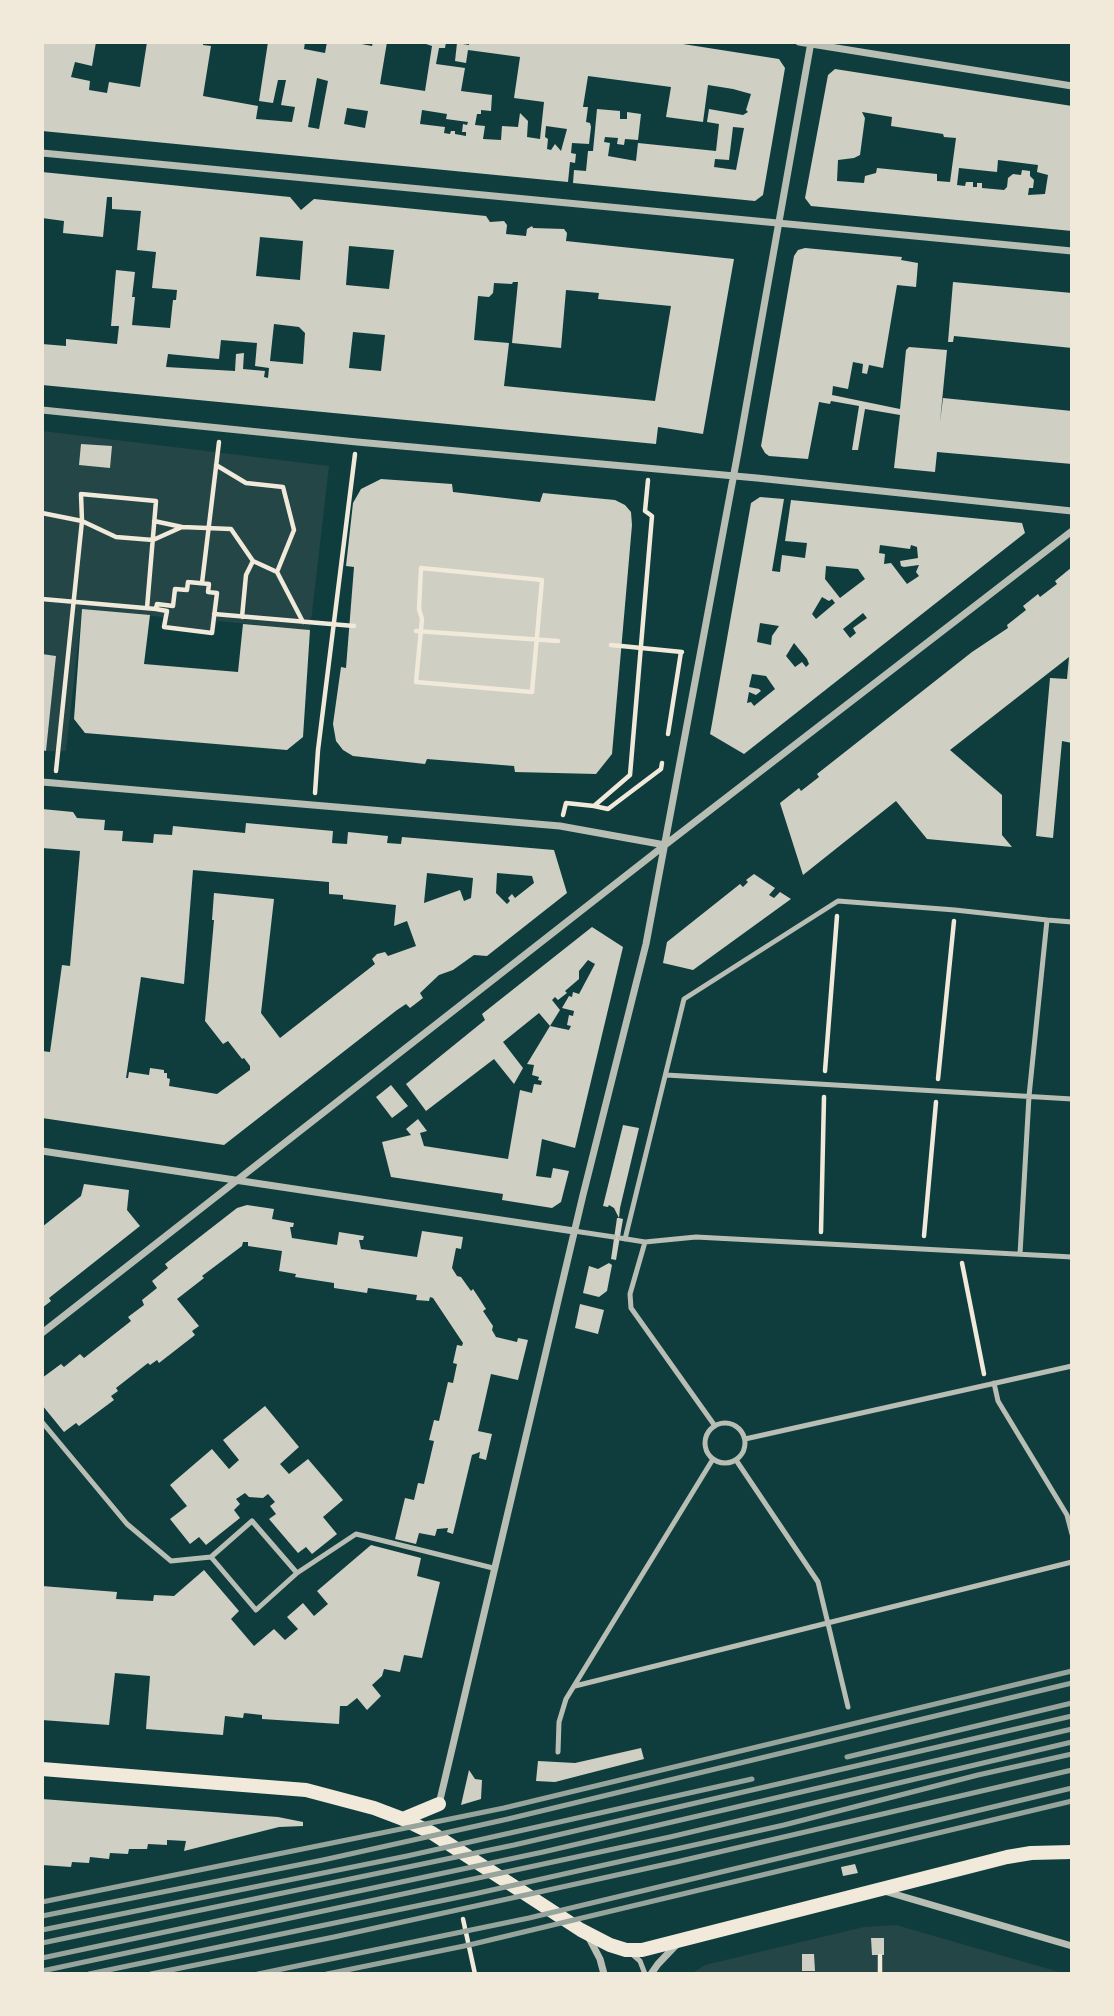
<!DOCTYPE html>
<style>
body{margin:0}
#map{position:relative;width:1114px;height:2016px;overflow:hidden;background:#0f3d3e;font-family:Figtree,sans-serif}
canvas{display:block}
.frame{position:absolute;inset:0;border:44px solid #f1e9da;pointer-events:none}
</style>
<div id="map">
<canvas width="1114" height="2016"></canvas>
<div class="frame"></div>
</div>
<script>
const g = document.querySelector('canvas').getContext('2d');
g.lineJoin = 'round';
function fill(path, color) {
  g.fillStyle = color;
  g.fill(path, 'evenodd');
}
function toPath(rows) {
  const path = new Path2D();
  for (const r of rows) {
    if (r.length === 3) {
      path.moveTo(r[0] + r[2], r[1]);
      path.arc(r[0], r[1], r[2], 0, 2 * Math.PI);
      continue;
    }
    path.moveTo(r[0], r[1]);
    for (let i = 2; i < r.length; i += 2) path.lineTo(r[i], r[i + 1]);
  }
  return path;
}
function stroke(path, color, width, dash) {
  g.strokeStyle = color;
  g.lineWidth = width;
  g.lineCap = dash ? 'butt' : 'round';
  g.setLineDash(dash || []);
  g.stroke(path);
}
fill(toPath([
 [42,431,329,466,310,630,217,621,214,635,162,629,163,617,82,609,66,751,46,751,56,656,42,654],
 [896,1925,1066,1974,691,1974,705,1965,847,1931,864,1927]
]), '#244646');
fill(toPath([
 [42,42,96,42,92,66,75,62,71,77,90,81,89,90,107,93,109,82,140,87,147,42,203,42,203,45,211,46,203,96,258,106,256,119,292,122,295,107,281,105,286,80,278,80,273,103,259,101,268,42,305,42,304,49,325,53,327,42,351,42,372,46,373,42,387,42,380,84,425,91,432,46,420,42,446,42,445,48,439,48,436,64,465,68,461,91,492,95,491,111,481,110,481,114,477,114,475,125,485,126,483,139,501,140,502,126,518,127,520,113,528,121,527,137,540,139,544,102,514,98,520,57,468,50,466,63,455,61,457,43,469,45,469,42,670,42,779,59,785,68,763,195,755,201,573,183,574,170,586,171,588,151,593,151,597,109,620,111,620,119,627,119,627,112,641,114,638,140,625,139,624,145,617,144,618,138,605,137,604,142,610,143,608,156,636,161,638,143,716,151,719,124,707,122,709,109,743,115,748,112,746,110,751,94,733,89,708,85,703,122,666,117,671,87,588,76,583,107,588,107,586,122,590,123,591,127,589,144,572,143,571,153,576,154,575,163,570,162,568,182,42,131],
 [317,78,328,81,319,129,308,127],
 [347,108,368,111,365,128,344,124],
 [422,110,447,114,446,119,468,122,467,125,463,124,462,132,466,132,466,136,455,134,455,131,451,131,450,134,444,133,445,127,420,124],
 [546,126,567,129,561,151,555,144,551,150,547,149,548,139,545,137],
 [733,127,744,128,736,170,714,167,715,159,729,160],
 [835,69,1072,106,1072,231,811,206,805,198,828,75],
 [862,112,892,117,891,126,943,134,944,137,956,138,950,182,937,181,937,174,877,168,876,173,865,176,864,183,837,181,838,160,854,158,860,155,865,118],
 [998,160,1038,165,1037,172,1048,175,1045,194,1028,195,1029,188,1033,188,1034,180,1030,176,1030,171,1022,170,1021,175,1013,174,1008,178,1007,187,1004,190,982,188,982,183,977,183,977,187,973,187,973,182,966,182,965,186,957,185,959,168,997,172],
 [42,172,290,197,301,210,314,199,486,216,490,222,504,221,507,225,506,234,526,236,527,229,532,226,533,228,564,229,567,233,566,241,734,259,703,434,658,427,656,444,42,385,42,344,66,346,66,339,117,344,119,326,111,326,116,270,135,272,132,297,135,297,132,325,170,328,173,300,176,300,177,290,152,288,156,252,137,250,141,211,112,209,112,197,107,197,103,237,63,233,64,221,42,218],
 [260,237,303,241,300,280,256,276],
 [349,246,394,250,389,289,346,285],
 [513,282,518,282,512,343,561,348,566,290,599,293,598,299,671,306,655,401,504,386,509,343,474,340,478,296,489,297,493,293,494,283,512,284],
 [274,324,299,327,305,333,303,364,270,361],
 [353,332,385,335,381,371,349,368],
 [221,340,257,343,255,366,269,368,268,378,264,377,265,371,243,369,244,353,236,354,235,371,166,367,168,354,219,359],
 [805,248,902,257,901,260,918,263,916,287,897,285,883,368,869,365,867,374,862,373,863,364,853,362,848,389,833,386,832,395,900,409,906,350,909,347,947,350,940,422,943,398,1072,411,1072,464,937,452,935,472,894,468,900,415,865,409,858,450,852,450,859,406,831,401,830,404,819,402,808,459,769,456,765,453,761,446,794,256,798,250],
 [953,282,1072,293,1072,348,954,336,953,342,948,342],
 [81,444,112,446,110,468,79,465],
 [381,479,452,484,453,492,540,502,543,493,615,500,625,505,631,512,632,525,612,754,596,774,515,772,514,766,427,759,425,764,353,756,343,750,336,741,333,724,341,667,346,668,354,567,346,566,353,503,361,489],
 [760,497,784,499,772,571,780,572,782,555,805,558,807,543,785,541,791,500,1022,523,1025,533,744,754,710,734,711,729,751,503],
 [880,545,910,549,911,545,917,547,918,558,900,561,901,566,904,567,919,565,916,572,919,576,907,584,891,563,884,564,885,554,879,553],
 [826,566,858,569,865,579,840,598,825,579],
 [822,597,829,601,832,599,835,603,816,619,812,614],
 [863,613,867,618,853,628,856,633,850,638,843,629],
 [760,623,779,626,772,636,771,645,757,642],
 [794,643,807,659,809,664,806,667,802,662,795,667,786,656],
 [752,674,766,676,775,689,754,706,751,702,747,703,749,692,756,695,761,691,759,689,749,687],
 [1072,567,1072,743,1062,741,1053,838,1036,836,1050,678,1067,679,1069,657,950,750,1002,795,1002,835,1012,847,927,839,896,801,803,875,780,803,799,788,801,791,819,777,817,774,972,652,1008,628,1007,625,1026,610,1023,606,1038,594,1040,597,1057,584,1055,581],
 [82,609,150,615,144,664,238,672,243,624,310,630,303,737,287,750,85,733,74,719],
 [42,654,56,656,46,751,42,750],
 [42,809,73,812,77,818,105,820,104,830,123,831,122,841,153,843,154,834,172,835,173,826,245,833,246,823,333,831,332,843,347,844,348,832,388,836,387,843,401,844,402,837,554,850,567,893,487,956,474,955,453,970,439,975,420,993,423,998,410,1008,406,1004,397,1010,224,1145,42,1118,42,1051,50,1052,62,965,70,966,80,851,42,848],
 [193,870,329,882,329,894,343,895,343,899,396,905,394,926,407,921,416,946,388,956,385,952,377,954,372,959,375,964,280,1038,261,1013,274,899,214,893,212,920,214,920,205,1021,223,1044,228,1041,242,1059,244,1058,250,1066,250,1070,217,1094,169,1086,170,1079,167,1078,167,1073,164,1073,164,1070,150,1068,149,1075,129,1072,128,1078,126,1078,141,977,184,984],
 [427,873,473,878,471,898,464,901,460,890,424,903],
 [497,873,532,876,534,883,515,898,512,894,508,898,510,901,507,904,496,893],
 [754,874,775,888,769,895,774,898,780,892,791,899,693,970,663,963,667,942,740,884,743,887,748,882,746,880],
 [592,927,623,947,575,1148,542,1139,536,1176,551,1178,553,1168,569,1171,561,1202,552,1208,502,1200,503,1194,391,1177,382,1142,411,1135,406,1129,418,1119,427,1131,420,1133,424,1146,508,1159,520,1090,532,1093,534,1084,541,1085,542,1081,538,1080,539,1077,532,1075,534,1065,527,1064,550,1026,539,1013,503,1042,523,1068,514,1084,494,1059,426,1111,406,1084,485,1020,482,1014],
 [588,960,595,964,579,994,573,992,572,997,569,996,562,1008,574,1011,573,1016,569,1015,567,1025,571,1026,569,1030,550,1026,560,1010,552,1000,555,997,558,1000,567,993,565,991,579,979,579,971],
 [391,1085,408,1106,392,1118,376,1097],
 [623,1125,639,1128,620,1208,619,1218,623,1219,616,1260,611,1259,617,1218,619,1218,614,1208,609,1205,608,1207,603,1206],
 [84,1184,129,1190,127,1210,140,1226,49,1298,51,1301,42,1308,42,1227,81,1196],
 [247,1205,274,1209,272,1219,294,1223,293,1227,290,1227,292,1238,337,1245,339,1232,364,1236,363,1240,359,1240,361,1249,417,1257,422,1231,463,1237,461,1249,456,1248,452,1268,457,1276,461,1277,471,1291,473,1289,479,1298,486,1309,483,1311,493,1326,492,1330,496,1337,517,1342,518,1338,528,1340,518,1380,491,1374,478,1431,492,1434,486,1460,479,1458,480,1452,472,1455,453,1534,447,1532,448,1528,437,1529,435,1536,419,1533,416,1544,395,1539,405,1498,414,1500,418,1483,424,1484,434,1441,429,1440,434,1420,439,1421,448,1382,453,1383,457,1364,453,1363,457,1345,462,1346,463,1343,433,1298,430,1297,429,1301,416,1300,417,1295,368,1288,367,1293,334,1288,334,1283,295,1277,296,1274,279,1271,282,1251,248,1246,248,1242,243,1242,242,1246,202,1276,204,1278,177,1299,199,1326,192,1331,195,1335,159,1363,157,1360,150,1365,148,1363,116,1388,118,1391,111,1396,114,1400,79,1426,76,1423,64,1432,42,1405,42,1378,61,1364,64,1367,80,1354,84,1358,131,1321,128,1317,144,1305,142,1300,157,1288,152,1281,168,1268,165,1264,237,1208],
 [609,1263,612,1265,607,1291,599,1297,583,1293,589,1266,598,1269],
 [580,1304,604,1310,598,1334,575,1328],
 [265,1406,299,1447,280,1464,289,1474,308,1459,343,1500,323,1517,337,1534,312,1554,306,1547,298,1553,269,1519,276,1514,270,1506,275,1502,268,1494,263,1498,249,1497,245,1493,236,1499,240,1504,234,1510,240,1518,206,1545,199,1537,190,1544,170,1519,187,1506,170,1485,212,1449,229,1469,239,1460,223,1440],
 [371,1545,421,1558,417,1576,440,1582,422,1658,404,1655,400,1672,384,1669,382,1676,372,1685,381,1696,367,1710,357,1698,347,1706,340,1706,339,1724,262,1719,262,1715,244,1713,243,1718,225,1716,223,1735,146,1729,150,1676,115,1673,109,1725,42,1720,42,1586,117,1592,116,1599,153,1601,154,1595,174,1596,204,1570,239,1611,231,1619,254,1646,274,1629,285,1640,298,1629,287,1617,303,1603,314,1616,328,1604,317,1591],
 [641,1748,644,1759,555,1782,536,1781,538,1761,575,1763],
 [469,1770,475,1779,482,1780,481,1799,461,1805],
 [42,1799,278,1817,303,1822,303,1826,279,1827,184,1851,186,1841,167,1840,167,1845,148,1844,147,1849,129,1849,128,1854,110,1853,109,1859,90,1857,89,1863,72,1862,71,1867,42,1865],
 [855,1864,858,1873,843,1876,841,1867],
 [871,1938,884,1938,884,1955,872,1955],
 [802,1954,814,1954,815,1971,802,1971]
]), '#cfcfc3');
stroke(toPath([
 [216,465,246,483,283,487,294,530,277,572],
 [42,513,82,521,116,537,153,540,182,527,231,529,253,561,277,572,303,622],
 [154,521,182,527],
 [421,568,542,580,532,692,416,682,422,619,419,609,421,568],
 [188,582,209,584,208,592,217,593,212,633,164,627,167,611,156,609,157,604,173,606,175,589,187,590,188,582],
 [202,583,219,442],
 [42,599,156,609],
 [214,614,354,626],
 [242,617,246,575,253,561],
 [416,631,558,641],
 [611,645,682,652],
 [668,734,681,652],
 [56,771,82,521,81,494,156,501,147,608],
 [315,793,318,750,355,454],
 [594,806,608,809,661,769,662,763],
 [563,815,566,803,594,806,630,775,652,516,645,511,648,480],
 [825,1071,837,916],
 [938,1079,954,921],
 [821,1232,824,1097],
 [924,1236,936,1102],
 [962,1263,984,1374],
 [463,1919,475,1974],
 [880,1956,880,1974]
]), '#f1e9da', 4.5);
stroke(toPath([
 [666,1075,1072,1099],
 [574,1231,614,1237],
 [620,1238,645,1242,696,1237,1072,1257],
 [625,1239,684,999,838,901,955,910,1047,920],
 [645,1242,630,1294,631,1308,715,1426],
 [1020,1254,1029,1096,1047,920,1072,922],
 [994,1383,998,1401,1067,1515,1072,1534],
 [42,1422,127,1524,171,1561,211,1557,252,1521,297,1573,256,1610,211,1557],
 [725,1443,20],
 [745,1439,1072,1366],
 [736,1460,818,1582,848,1707],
 [297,1573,356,1534,493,1568],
 [575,1686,1072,1562],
 [558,1752,559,1722,566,1699,713,1459],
 [632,1954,640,1961,645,1974]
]), '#b8beb3', 5);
stroke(toPath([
 [799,42,1072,86],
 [42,153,1072,251],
 [42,410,357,442,757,478,1072,511],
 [42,782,560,826,665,845],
 [42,1151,574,1231],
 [42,1333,665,845,1072,531],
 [439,1804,583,1195,646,944,738,452,811,42],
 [884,1891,1072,1946],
 [589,1938,600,1959,604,1974],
 [651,1974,658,1964,678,1943]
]), '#b8beb3', 7);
stroke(toPath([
 [42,1769,306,1790,374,1808,403,1819,432,1833,581,1930,610,1945,626,1950,642,1950,1007,1857,1031,1853,1072,1852],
 [403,1819,439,1804]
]), '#f1e9da', 14);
stroke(toPath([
 [847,1757,1072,1703],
 [42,1902,504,1808,1072,1671],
 [42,1916,323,1860,508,1819,1072,1683],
 [42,1930,407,1856,752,1779],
 [42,1943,514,1845,1072,1716],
 [42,1958,543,1852,1072,1729],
 [42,1971,670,1837,1072,1742],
 [89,1974,474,1894,784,1825,978,1775,1072,1754],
 [151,1974,334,1937,676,1862,1072,1770],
 [258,1974,529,1918,1072,1788],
 [327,1974,469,1945,1072,1801]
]), '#97a49c', 5);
</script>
